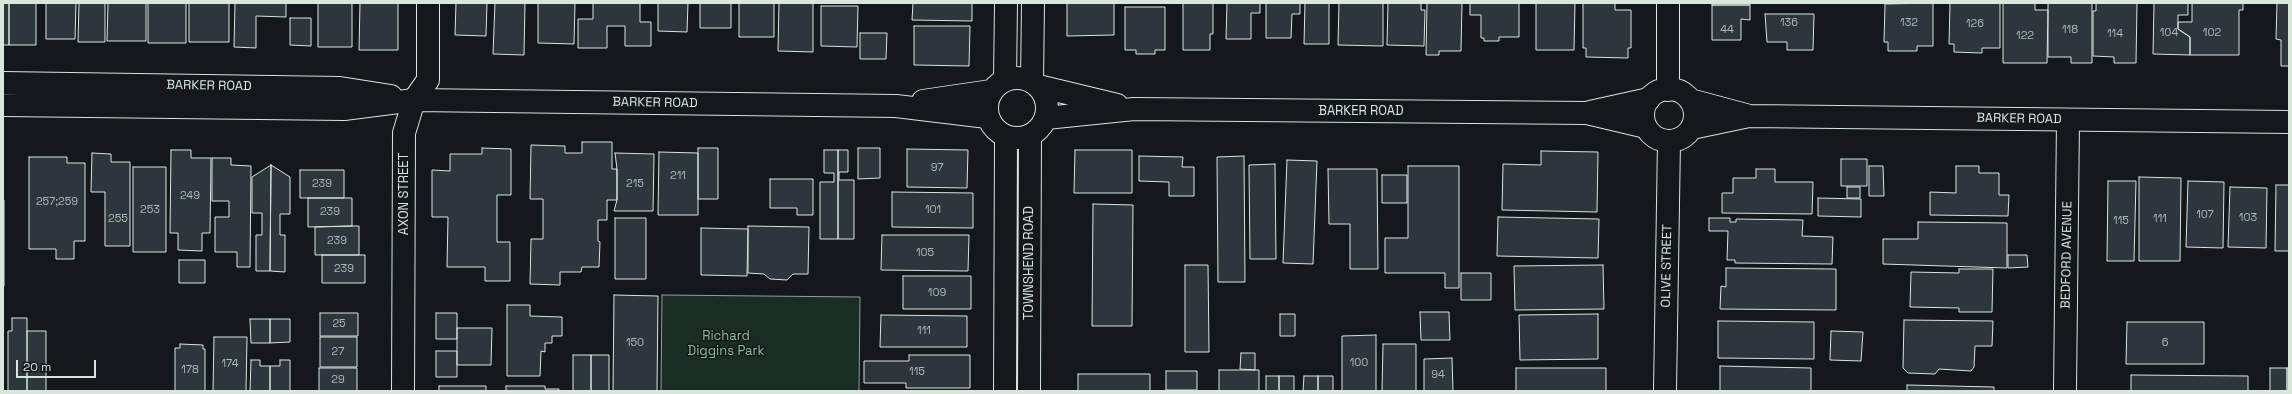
<!DOCTYPE html>
<style>
body{margin:0}
#map{position:relative;width:2292px;height:394px;overflow:hidden;background:#14181c;font-family:"Space Grotesk",sans-serif}
canvas{display:block}
.frame{position:absolute;inset:0;border:4px solid #d8e6dc;pointer-events:none}
.scale{position:absolute;left:16px;top:360px;width:80px;height:18px;box-sizing:border-box;border:2px solid #d8e6dc;border-top:0;padding-left:5px;font-size:12px;line-height:14px;white-space:nowrap;color:#d8e6dc;-webkit-text-stroke:3px #14181c;paint-order:stroke}
</style>
<div id="map">
<canvas width="2292" height="394"></canvas>
<div class="frame"></div>
<div class="scale">20 m</div>
</div>
<script>
const g = document.querySelector('canvas').getContext('2d');
g.lineJoin = 'round';
function fill(path, color) {
  g.fillStyle = color;
  g.fill(path, 'evenodd');
}
function toPath(rows) {
  const path = new Path2D();
  for (const r of rows) {
    if (r.length === 3) {
      path.moveTo(r[0] + r[2], r[1]);
      path.arc(r[0], r[1], r[2], 0, 2 * Math.PI);
      continue;
    }
    path.moveTo(r[0], r[1]);
    for (let i = 2; i < r.length; i += 2) path.lineTo(r[i], r[i + 1]);
  }
  return path;
}
function stroke(path, color, width, dash) {
  g.strokeStyle = color;
  g.lineWidth = width;
  g.lineCap = dash ? 'butt' : 'round';
  g.setLineDash(dash || []);
  g.stroke(path);
}
function label(font, color, halo, rows, align = 'center') {
  g.font = font + ' "Space Grotesk",sans-serif';
  g.lineWidth = 3;
  g.setLineDash([]);
  g.textBaseline = 'middle';
  g.strokeStyle = halo;
  g.fillStyle = color;
  for (const [text, x, y, turn = 0] of rows) {
    g.save();
    g.translate(x, y);
    g.rotate((+turn || 0) * Math.PI / 180);
    g.textAlign = isNaN(turn) ? turn : align;
    if (halo) g.strokeText(text, 0, 0);
    g.fillText(text, 0, 0);
    g.restore();
  }
}
const green = toPath([
 [662,295,860,297,859,391,661,391,662,295]
]);
fill(green, '#1a2d24');
stroke(green, '#939e99', 1);
const building = toPath([
 [3,3,9,3,9,45,3,45,3,3],
 [9,3,36,3,36,45,9,45,9,3],
 [46,3,76,3,75,39,46,39,46,3],
 [79,3,105,3,105,42,78,42,79,3],
 [108,3,146,3,146,41,107,41,108,3],
 [148,3,186,3,186,43,148,43,148,3],
 [189,3,229,3,229,42,189,42,189,3],
 [235,3,286,3,286,17,256,16,256,48,234,47,235,3],
 [318,3,352,3,352,47,318,47,318,3],
 [360,3,398,3,398,50,359,50,360,3],
 [456,3,487,3,486,36,455,35,456,3],
 [495,3,525,3,524,55,493,54,495,3],
 [538,3,575,3,574,44,538,43,538,3],
 [593,3,640,3,640,22,651,22,651,46,625,46,625,26,607,26,607,48,578,48,578,19,593,19,593,3],
 [658,3,688,3,687,32,658,31,658,3],
 [700,3,731,3,731,28,700,28,700,3],
 [739,3,774,3,774,37,739,37,739,3],
 [779,3,813,3,813,52,778,51,779,3],
 [913,3,972,3,972,21,912,20,913,3],
 [1067,3,1114,3,1114,35,1067,36,1067,3],
 [1183,3,1213,3,1213,34,1210,34,1210,50,1183,50,1183,3],
 [1227,3,1260,3,1260,13,1251,13,1251,39,1226,39,1227,3],
 [1266,3,1300,3,1300,14,1292,14,1291,38,1266,38,1266,3],
 [1305,3,1329,3,1329,44,1304,44,1305,3],
 [1339,3,1383,3,1383,46,1338,45,1339,3],
 [1388,3,1421,3,1421,10,1425,10,1424,46,1387,45,1388,3],
 [1427,3,1462,3,1461,51,1439,51,1439,55,1426,55,1427,3],
 [1470,3,1519,3,1519,37,1499,37,1499,41,1484,41,1484,38,1481,38,1481,15,1470,15,1470,3],
 [1536,3,1575,3,1574,50,1536,50,1536,3],
 [1583,3,1615,3,1615,10,1631,10,1631,48,1628,48,1628,58,1586,57,1586,48,1583,48,1583,3],
 [1712,3,1750,3,1750,5,1712,5,1712,3],
 [1933,3,1933,46,1917,46,1917,51,1888,51,1888,42,1884,42,1885,4,1933,3],
 [1950,3,2000,3,2000,48,1982,48,1982,53,1954,52,1954,44,1949,44,1950,3],
 [2003,3,2035,3,2035,10,2048,10,2047,63,2003,63,2003,3],
 [2048,3,2092,3,2092,63,2071,63,2071,57,2048,57,2048,3],
 [2096,3,2137,3,2136,63,2114,63,2114,57,2093,56,2093,11,2096,11,2096,3],
 [2154,3,2188,3,2188,15,2178,15,2178,29,2190,37,2190,55,2153,54,2154,3],
 [2192,3,2243,3,2243,10,2239,10,2239,55,2190,55,2190,37,2178,29,2178,22,2192,22,2192,3],
 [2277,3,2289,3,2289,66,2281,66,2281,40,2276,39,2277,3],
 [1712,5,1750,5,1750,20,1741,19,1741,40,1712,40,1712,5],
 [821,6,858,6,857,47,821,46,821,6],
 [1125,7,1165,7,1165,50,1155,50,1155,54,1136,54,1136,50,1125,50,1125,7],
 [1765,14,1814,14,1813,50,1787,50,1787,42,1767,42,1765,14],
 [290,18,311,18,311,46,290,45,290,18],
 [914,26,970,26,969,66,914,65,914,26],
 [860,33,887,33,886,59,860,59,860,33],
 [582,142,612,142,612,169,617,169,617,200,607,200,607,220,598,220,598,241,600,242,599,267,582,267,581,272,560,272,560,285,530,284,531,239,543,239,543,199,530,199,531,145,565,146,565,153,582,153,582,142],
 [482,148,511,149,511,195,497,195,497,242,510,242,510,281,485,281,485,267,447,267,448,217,432,217,432,170,450,171,450,154,482,154,482,148],
 [698,148,718,148,718,199,698,199,698,148],
 [858,148,880,148,880,178,858,179,858,148],
 [907,149,968,150,967,188,907,187,907,149],
 [171,150,191,150,191,158,211,158,210,233,202,233,202,251,178,250,178,233,170,233,171,150],
 [824,150,838,150,838,239,820,239,820,182,834,182,834,173,824,173,824,150],
 [838,150,848,150,848,172,839,172,839,180,854,180,854,239,838,239,838,150],
 [1075,150,1132,150,1132,193,1074,193,1075,150],
 [1541,151,1598,152,1597,212,1502,210,1503,164,1541,165,1541,151],
 [659,152,698,153,698,215,658,215,659,152],
 [92,153,111,154,111,162,130,162,130,246,105,246,105,192,91,192,92,153],
 [615,153,654,154,653,211,614,211,617,200,617,169,615,153],
 [1139,156,1183,157,1182,167,1194,167,1194,196,1169,196,1169,182,1139,181,1139,156],
 [1244,156,1245,282,1218,282,1217,157,1244,156],
 [29,157,67,157,67,163,85,163,85,241,74,241,74,259,56,259,56,249,29,249,29,157],
 [212,158,231,158,231,165,251,166,250,267,237,267,237,252,215,252,215,217,229,217,229,201,212,201,212,158],
 [1841,159,1867,159,1867,186,1841,186,1841,159],
 [1287,160,1317,161,1313,264,1283,263,1287,160],
 [1275,164,1276,259,1250,259,1249,165,1275,164],
 [271,165,270,271,256,271,256,235,262,235,262,213,252,213,252,177,271,165],
 [271,165,290,177,290,214,280,214,280,235,285,235,285,272,270,271,271,165],
 [1408,166,1459,166,1459,288,1445,288,1445,273,1385,273,1385,238,1408,238,1408,166],
 [1869,166,1883,166,1884,196,1869,196,1869,166],
 [1956,166,1979,166,1979,173,1999,173,1999,195,2009,195,2008,216,1930,215,1930,192,1956,193,1956,166],
 [133,167,166,167,166,252,133,252,133,167],
 [1328,169,1377,169,1378,269,1350,269,1350,224,1329,224,1328,169],
 [1756,169,1775,169,1775,182,1813,182,1812,214,1722,213,1722,193,1733,193,1733,178,1756,178,1756,169],
 [300,170,344,170,344,198,300,198,300,170],
 [1382,175,1407,175,1407,203,1382,203,1382,175],
 [2139,177,2181,178,2180,261,2139,261,2139,177],
 [770,179,813,179,813,215,797,215,797,208,770,208,770,179],
 [2108,181,2136,181,2134,261,2107,261,2108,181],
 [2188,181,2224,182,2223,248,2186,247,2188,181],
 [2276,185,2289,185,2289,251,2275,251,2276,185],
 [1847,187,1860,187,1860,198,1847,198,1847,187],
 [2230,187,2267,188,2266,248,2228,247,2230,187],
 [892,192,973,193,973,228,892,227,892,192],
 [308,198,352,198,352,226,308,227,308,198],
 [1818,198,1861,199,1861,217,1818,216,1818,198],
 [3,200,4,200,4,286,3,286,3,200],
 [1093,204,1133,205,1132,326,1092,326,1093,204],
 [1498,217,1599,219,1598,258,1497,256,1498,217],
 [615,218,646,218,646,279,615,279,615,218],
 [1709,218,1730,218,1730,222,1736,222,1736,219,1803,220,1802,236,1833,237,1832,264,1735,263,1735,260,1727,260,1728,231,1709,231,1709,218],
 [1918,222,2007,223,2007,268,1883,264,1883,239,1918,239,1918,222],
 [352,226,359,226,359,255,315,255,315,227,352,226],
 [748,226,809,227,808,274,793,274,787,280,770,279,764,274,748,273,748,226],
 [701,228,748,229,747,276,701,275,701,228],
 [882,235,969,235,968,271,881,270,882,235],
 [322,255,365,255,365,283,322,283,322,255],
 [2008,255,2027,255,2028,267,2008,268,2008,255],
 [179,260,205,260,205,283,179,283,179,260],
 [1185,265,1208,265,1209,352,1185,352,1185,265],
 [1603,265,1604,309,1515,310,1514,266,1603,265],
 [1726,268,1836,269,1836,310,1720,309,1721,286,1726,287,1726,268],
 [1959,269,1993,269,1992,312,1959,312,1959,308,1910,307,1911,272,1959,273,1959,269],
 [1461,273,1491,273,1491,300,1461,300,1461,273],
 [903,276,971,276,971,309,903,309,903,276],
 [614,295,658,296,657,391,613,391,614,295],
 [507,305,530,305,530,316,562,317,562,336,552,336,552,343,545,343,545,352,541,351,540,376,507,376,507,305],
 [1420,312,1449,312,1450,340,1421,340,1420,312],
 [320,313,358,313,358,336,320,336,320,313],
 [436,313,457,313,457,339,436,339,436,313],
 [1280,314,1295,314,1295,336,1280,336,1280,314],
 [1598,314,1598,359,1520,360,1519,315,1598,314],
 [881,315,967,316,967,347,880,347,881,315],
 [12,318,27,318,27,391,8,391,8,331,12,331,12,318],
 [250,319,270,319,270,343,251,343,250,319],
 [270,319,290,319,290,342,270,343,270,319],
 [1904,320,1993,321,1992,346,1975,346,1974,367,1971,371,1939,369,1935,374,1908,373,1903,368,1904,320],
 [1718,321,1814,322,1814,359,1718,358,1718,321],
 [2127,322,2204,322,2204,364,2126,364,2127,322],
 [457,328,492,328,491,365,457,365,457,328],
 [27,331,46,331,46,391,27,391,27,331],
 [1831,331,1863,332,1861,361,1830,360,1831,331],
 [1376,335,1376,391,1342,391,1342,336,1376,335],
 [214,337,247,337,246,391,213,391,214,337],
 [320,337,357,337,357,367,320,367,320,337],
 [180,344,203,345,203,349,205,349,205,391,175,391,175,348,180,348,180,344],
 [1383,344,1416,344,1416,391,1382,391,1383,344],
 [436,351,457,351,457,377,436,377,436,351],
 [1241,353,1255,353,1255,370,1240,369,1241,353],
 [573,355,591,355,591,391,573,391,573,355],
 [591,355,609,355,609,391,591,391,591,355],
 [909,355,970,355,970,388,906,388,906,383,864,383,864,361,909,361,909,355],
 [1452,358,1453,391,1424,391,1424,359,1452,358],
 [251,360,260,360,260,366,270,366,270,391,250,391,251,360],
 [280,360,290,360,290,391,270,391,270,366,280,366,280,360],
 [1720,366,1811,368,1811,391,1720,391,1720,366],
 [319,368,357,368,357,391,319,391,319,368],
 [1516,368,1606,368,1606,391,1516,391,1516,368],
 [2270,368,2287,368,2287,391,2270,391,2270,368],
 [2287,368,2289,368,2289,391,2287,391,2287,368],
 [1219,370,1259,370,1259,391,1219,391,1219,370],
 [1166,371,1197,371,1197,390,1166,390,1166,371],
 [1078,374,1150,374,1150,391,1078,391,1078,374],
 [2131,375,2248,376,2248,391,2131,391,2131,375],
 [1266,376,1279,376,1279,391,1266,391,1266,376],
 [1279,376,1294,376,1294,391,1279,391,1279,376],
 [1304,376,1318,376,1318,391,1303,391,1304,376],
 [1318,376,1333,376,1333,391,1318,391,1318,376],
 [1907,385,1994,387,1994,391,1907,391,1907,385],
 [439,386,486,386,486,391,439,391,439,386],
 [506,386,545,386,545,389,559,389,559,391,506,391,506,386]
]);
fill(building, '#2c363c');
stroke(building, '#d8e6dc', 1);
const minor = toPath([
 [1668,3,1668,90],
 [403,391,404,133,414,100,428,80,428,3],
 [1665,391,1669,141],
 [2065,391,2068,120]
]);
const tertiary = toPath([
 [1017,108,30],
 [1005,80,1006,3],
 [1032,82,1033,3],
 [3,83,340,88,391,96],
 [1038,86,1117,105],
 [1669,115,26],
 [1690,100,1746,115],
 [923,101,991,91],
 [3,105,344,109,414,100,896,106,987,117],
 [1590,112,1649,99],
 [1046,118,1134,109,1587,113,1646,127],
 [1692,128,1749,116,2289,122],
 [1005,391,1006,136],
 [1029,391,1030,135]
]);
stroke(minor, '#d8e6dc', 24);
stroke(tertiary, '#d8e6dc', 24);
stroke(minor, '#14181c', 22);
stroke(tertiary, '#14181c', 22);
label('11px', '#adbab4', null, [
 ["136",1789,23],
 ["132",1909,23],
 ["126",1975,24],
 ["44",1727,30],
 ["118",2070,30],
 ["104",2169,33],
 ["102",2212,33],
 ["114",2115,34],
 ["122",2025,36],
 ["97",937,168],
 ["211",678,176],
 ["239",322,184],
 ["215",635,184],
 ["249",190,196],
 ["257;259",57,202],
 ["253",150,210],
 ["101",933,210],
 ["239",330,212],
 ["107",2205,215],
 ["103",2248,218],
 ["255",118,219],
 ["111",2160,219],
 ["115",2121,221],
 ["239",337,241],
 ["105",925,253],
 ["239",344,269],
 ["109",937,293],
 ["25",339,324],
 ["111",924,331],
 ["150",635,343],
 ["6",2165,343],
 ["27",338,352],
 ["100",1359,363],
 ["174",230,364],
 ["178",190,370],
 ["115",917,372],
 ["94",1438,375],
 ["29",338,380]
]);
label('13px', '#d8e6dc', '#14181c', [
 ["BARKER ROAD",209,86,1],
 ["BARKER ROAD",655,103,1],
 ["BARKER ROAD",1361,111],
 ["BARKER ROAD",2019,119,1],
 ["AXON STREET",404,194,-90],
 ["BEDFORD AVENUE",2067,255,-89],
 ["TOWNSHEND ROAD",1029,263,-90],
 ["OLIVE STREET",1667,266,-89]
]);
label('13px', '#8ac095', '#14181c', [
 ["Richard",726,336],
 ["Diggins Park",726,351]
]);
</script>
